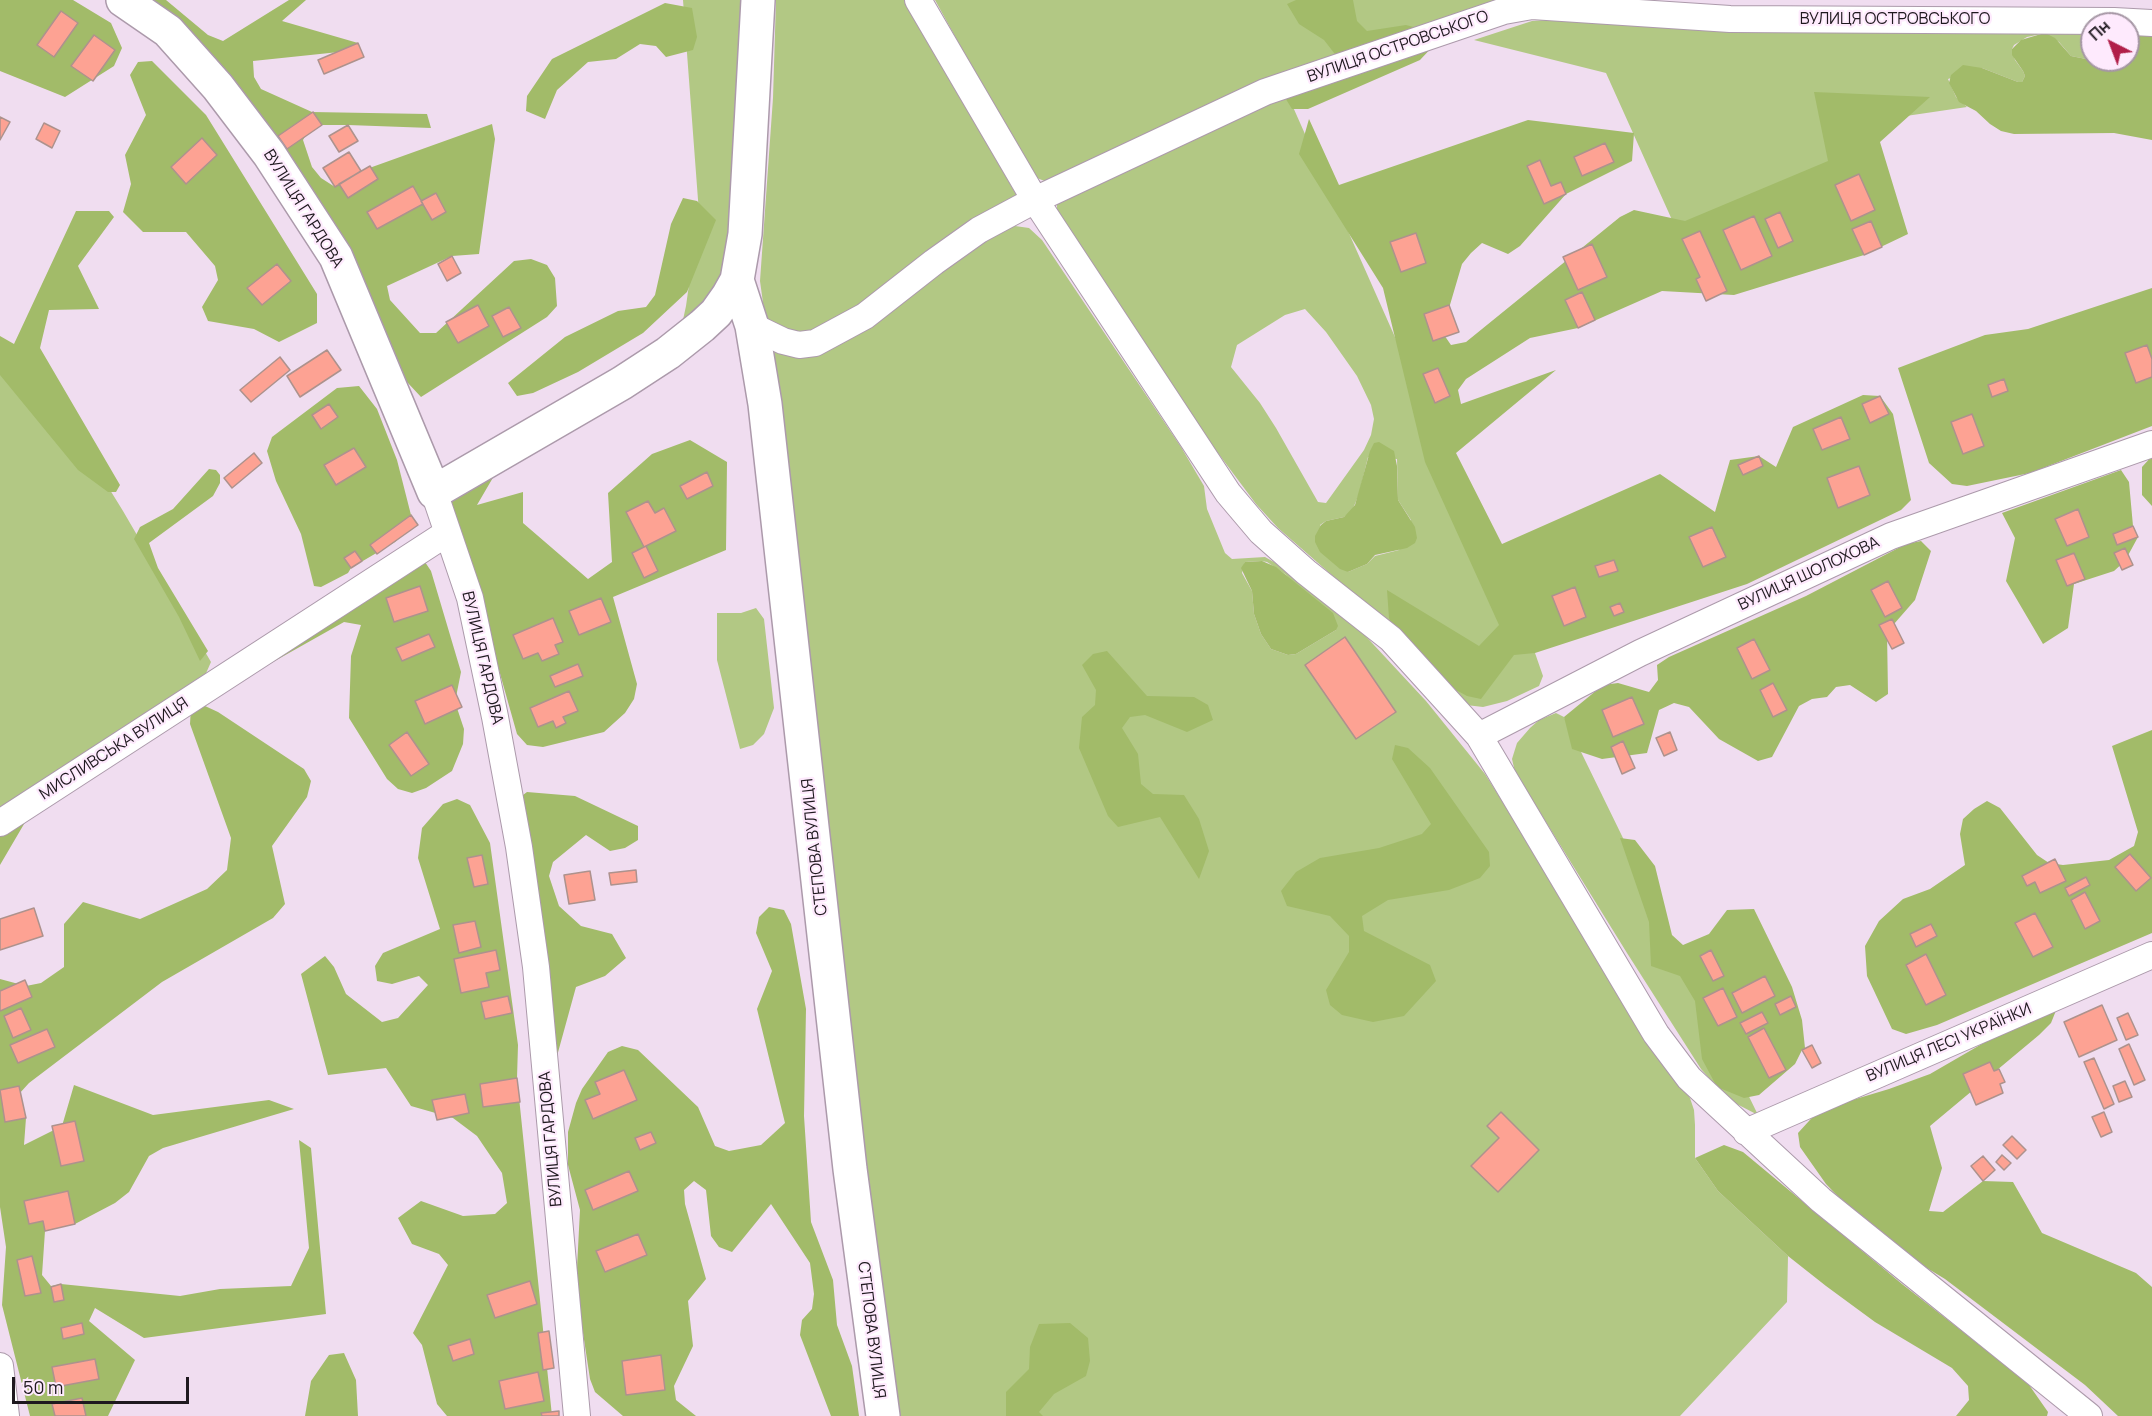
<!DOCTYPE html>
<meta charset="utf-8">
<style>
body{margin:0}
#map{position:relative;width:2152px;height:1416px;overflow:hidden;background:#f0ddf0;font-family:Manrope,sans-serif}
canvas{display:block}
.north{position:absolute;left:2080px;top:12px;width:60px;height:60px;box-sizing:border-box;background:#feeafd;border:2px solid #a596a4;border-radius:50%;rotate:318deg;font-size:16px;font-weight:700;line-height:24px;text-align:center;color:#1f191f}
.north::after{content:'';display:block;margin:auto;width:21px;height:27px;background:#b11f49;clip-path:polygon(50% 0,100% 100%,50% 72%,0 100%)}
.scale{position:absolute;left:12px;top:1377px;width:177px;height:27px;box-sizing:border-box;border:3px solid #1f191f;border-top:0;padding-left:8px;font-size:18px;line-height:21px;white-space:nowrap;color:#1f191f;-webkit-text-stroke:4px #feeafd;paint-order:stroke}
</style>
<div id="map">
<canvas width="2152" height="1416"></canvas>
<div class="north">Пн</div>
<div class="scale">50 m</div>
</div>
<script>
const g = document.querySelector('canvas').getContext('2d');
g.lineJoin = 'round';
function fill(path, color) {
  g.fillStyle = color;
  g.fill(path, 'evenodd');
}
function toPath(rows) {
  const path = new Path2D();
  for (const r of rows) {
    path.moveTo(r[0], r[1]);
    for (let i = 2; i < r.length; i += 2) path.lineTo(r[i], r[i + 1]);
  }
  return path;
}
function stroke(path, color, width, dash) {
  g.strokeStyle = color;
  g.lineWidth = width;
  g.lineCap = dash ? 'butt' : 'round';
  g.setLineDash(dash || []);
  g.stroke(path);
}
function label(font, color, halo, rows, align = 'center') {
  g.font = font + ' Manrope,sans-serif';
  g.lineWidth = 4.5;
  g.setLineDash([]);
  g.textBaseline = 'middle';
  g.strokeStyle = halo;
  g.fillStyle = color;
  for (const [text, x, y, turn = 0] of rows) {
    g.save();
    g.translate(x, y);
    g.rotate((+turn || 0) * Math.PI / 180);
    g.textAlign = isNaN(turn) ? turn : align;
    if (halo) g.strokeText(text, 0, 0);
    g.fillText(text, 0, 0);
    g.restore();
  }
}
fill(toPath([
 [683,0,745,0,728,275,681,329,686,306,699,213],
 [776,0,904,0,1017,196,854,314,799,336,776,327,768,319,764,310,760,281,773,98],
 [935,0,1517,0,1047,182,1037,178,1023,160],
 [1574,18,2091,30,2088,36,2089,51,2086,59,2071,56,2059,42,2041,34,2027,37,2014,45,2012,49,2015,60,2023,71,2025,76,2022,82,2018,82,1982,68,1948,79,1956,97,1967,107,1845,125,1835,171,1677,231,1606,73,1474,40,1532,21],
 [1284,96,1293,107,1535,653,1543,676,1539,686,1507,701,1483,707,1466,705,1381,618,1278,528,1256,504,1209,441,1057,212,1057,201],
 [1305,309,1326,332,1357,376,1371,405,1374,419,1371,435,1364,450,1326,503,1318,502,1276,428,1260,403,1231,367,1237,345,1285,315],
 [1368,457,1397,459,1398,500,1411,520,1399,550,1375,556,1367,564,1348,572,1320,525,1326,521,1344,517,1352,511,1359,494],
 [1015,226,1029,228,1042,240,1181,447,1204,486,1207,509,1225,553,1232,559,1265,557,1281,566,1360,630,1426,701,1485,774,1690,1098,1694,1110,1695,1125,1695,1158,1718,1191,1788,1256,1787,1302,1680,1416,891,1416,770,346,777,349,951,262,1006,227],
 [1261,561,1267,562,1285,574,1336,630,1296,654,1288,655,1271,649,1261,634,1254,614,1252,591,1242,573,1245,562],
 [0,343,28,357,123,511,211,662,203,680,0,813],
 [756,608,764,619,774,708,764,734,753,745,740,749,717,660,717,613,741,613],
 [1556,713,1564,717,1758,1115,1729,1100,1701,1069,1627,953,1515,772,1512,759,1517,743,1530,728,1539,720]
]), '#b2c884');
fill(toPath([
 [0,0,73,0,111,23,122,48,114,66,65,97,0,71],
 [139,0,166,0,208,35,223,41,289,0,306,0,282,21,358,43,358,50,253,61,254,77,261,89,312,112,427,114,431,128,348,125,322,125,310,128,303,140,312,167,321,178,335,187,361,171,492,124,495,139,479,254,452,256,387,286,390,300,420,333,436,333,514,261,531,259,547,265,555,278,557,306,547,317,421,397,407,382,348,269],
 [1296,0,1353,0,1357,21,1367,31,1406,25,1428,31,1437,42,1420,60,1308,109,1292,109,1284,96,1338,58,1324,40,1299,24,1287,4],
 [665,3,692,8,697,37,693,50,666,57,656,46,640,44,616,59,588,62,557,90,545,119,526,111,527,96,552,59],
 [2091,30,2092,60,2128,60,2128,32,2152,32,2152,140,2114,133,2014,134,2001,131,1990,124,1976,111,1959,102,1949,83,1951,75,1963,65,1982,68,2018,82,2022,82,2025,76,2023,71,2012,55,2012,49,2021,40,2041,34,2047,34,2055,38,2071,56,2086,59,2089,51,2088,36],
 [152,61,206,115,317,294,317,323,279,342,254,329,208,321,202,307,218,280,215,266,186,232,143,232,123,212,131,184,125,155,146,115,130,75,138,62],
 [1814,92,1930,97,1880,142,1908,234,1864,255,1734,295,1662,291,1578,328,1530,338,1466,379,1458,390,1461,404,1556,370,1456,453,1502,544,1660,474,1715,512,1730,460,1759,456,1776,467,1793,427,1863,395,1880,396,1893,414,1911,500,1901,510,1747,584,1535,653,1514,655,1481,699,1467,696,1456,690,1434,672,1395,632,1389,618,1387,590,1479,646,1499,625,1425,462,1383,288,1299,154,1309,119,1339,185,1528,120,1634,133,1632,161,1566,194,1520,246,1508,254,1482,243,1471,253,1462,264,1442,332,1451,345,1466,342,1620,217,1634,210,1685,221,1828,161],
 [683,198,697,201,716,220,687,292,643,333,578,372,533,393,517,396,508,383,565,337,618,311,646,307,655,295,671,224],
 [76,211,109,211,114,217,78,266,99,309,49,310,40,348,120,485,116,492,108,492,78,470,0,375,0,336,14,344],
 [2152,288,2152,426,2030,473,1967,486,1952,484,1929,463,1898,368,1985,335,2028,329],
 [359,386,377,409,397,460,411,515,412,527,395,542,351,568,348,573,321,587,314,586,301,534,276,481,267,451,272,437,337,388],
 [690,440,727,462,726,550,613,597,637,684,634,699,625,713,604,732,543,747,527,745,517,734,450,496,498,469,477,505,523,492,523,523,588,579,612,562,608,493,652,454],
 [1379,442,1394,451,1397,466,1398,500,1415,527,1417,538,1415,543,1407,548,1375,555,1367,564,1348,572,1340,569,1320,552,1315,542,1315,536,1321,525,1326,521,1344,517,1355,505,1370,451,1374,443],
 [2152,456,2152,506,2142,495,2142,467],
 [209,469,216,470,220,475,220,483,213,496,149,543,158,568,208,651,200,661,179,617,134,539,140,527,173,509],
 [2121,470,2129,482,2133,526,2138,537,2125,561,2114,571,2074,584,2068,628,2043,644,2006,581,2015,538,2002,513],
 [1921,541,1931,551,1915,600,1887,632,1888,694,1876,702,1850,685,1836,687,1827,697,1812,699,1799,706,1772,757,1758,761,1719,739,1689,707,1674,703,1659,710,1647,753,1602,759,1572,749,1564,717,1603,685,1618,683,1649,692,1658,680,1657,665,1669,657,1806,596,1906,544],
 [423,559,431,571,461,672,455,702,464,729,463,744,452,771,426,788,412,793,398,789,387,779,349,718,351,656,361,625,344,622,257,671],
 [1262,561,1276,567,1333,613,1338,626,1336,630,1296,654,1288,655,1271,649,1261,634,1254,614,1252,591,1241,568,1245,562],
 [1107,651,1147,696,1194,697,1208,705,1213,720,1187,732,1145,715,1130,717,1122,728,1138,754,1141,784,1153,794,1184,795,1199,819,1209,851,1199,879,1160,817,1118,827,1108,816,1079,748,1082,717,1095,705,1096,690,1082,665,1093,654],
 [205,706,218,712,304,769,311,781,307,797,272,846,285,904,273,918,162,982,29,1083,19,1094,26,1118,24,1145,62,1126,74,1085,153,1115,269,1100,294,1109,163,1148,149,1156,129,1192,115,1203,75,1224,45,1231,42,1275,51,1286,61,1284,180,1296,220,1289,291,1286,309,1248,299,1140,311,1148,326,1314,144,1338,95,1308,89,1321,135,1360,108,1416,30,1416,2,1305,6,1247,0,1207,0,979,26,986,41,983,64,967,64,924,83,902,140,919,207,889,227,870,231,838,190,724,191,708],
 [2152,730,2152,933,1937,1025,1906,1034,1892,1029,1867,976,1865,946,1879,921,1903,899,1930,889,1965,865,1960,834,1963,819,1974,809,1987,801,2000,808,2037,855,2049,863,2063,865,2109,860,2134,846,2138,832,2112,746],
 [1395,745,1408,748,1430,768,1489,852,1490,866,1480,878,1449,890,1388,900,1362,916,1364,931,1430,965,1436,981,1404,1016,1373,1022,1342,1015,1330,1005,1326,990,1349,952,1349,936,1330,916,1287,906,1281,891,1296,872,1320,858,1379,848,1422,834,1431,824,1392,759],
 [527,792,575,796,638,826,638,840,625,848,610,851,586,835,553,862,549,876,559,906,581,926,612,934,626,958,605,976,576,987,557,1056,515,801],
 [457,799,470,805,490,843,518,1045,517,1078,552,1416,447,1416,437,1404,422,1345,413,1333,448,1265,439,1254,412,1244,398,1218,421,1201,463,1216,495,1214,507,1203,502,1173,477,1136,453,1118,411,1106,386,1068,328,1075,301,974,325,956,334,967,346,994,382,1022,398,1018,428,985,419,976,392,984,377,981,375,966,383,953,440,929,418,858,422,828,443,804],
 [34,807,0,865,0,828],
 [1620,838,1635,840,1655,866,1672,935,1683,945,1709,934,1727,910,1754,909,1792,987,1802,1020,1805,1048,1802,1050,1795,1064,1759,1095,1744,1098,1717,1087,1702,1059,1695,1001,1680,976,1651,966,1649,922],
 [769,907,784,910,791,924,806,1009,804,1116,811,1222,833,1280,837,1325,852,1366,859,1416,831,1416,800,1335,802,1320,812,1309,814,1294,810,1263,771,1204,732,1252,719,1247,711,1236,706,1190,694,1181,684,1190,685,1204,706,1279,688,1301,693,1346,674,1386,676,1400,696,1416,623,1416,595,1392,590,1379,576,1287,580,1210,568,1165,568,1132,576,1103,582,1089,608,1052,622,1046,638,1050,698,1107,715,1146,729,1151,761,1145,785,1123,757,1009,772,971,756,933,759,917],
 [2044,1008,2057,1008,2051,1023,2039,1035,1930,1126,1942,1168,1929,1211,1943,1212,1983,1181,2013,1182,2042,1233,2136,1273,2152,1287,2152,1416,2118,1416,2085,1385,1945,1279,1879,1239,1826,1184,1800,1147,1798,1133,1819,1110,1889,1089,1930,1074],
 [1724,1145,1743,1152,1902,1284,2027,1382,2048,1412,2047,1416,1956,1416,1969,1400,1968,1386,1952,1368,1875,1322,1826,1286,1788,1256,1718,1191,1695,1158],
 [1070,1323,1088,1338,1090,1361,1086,1376,1054,1394,1039,1412,1043,1416,1006,1416,1006,1392,1029,1369,1030,1347,1039,1324],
 [344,1353,356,1380,358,1416,305,1416,311,1381,329,1355]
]), '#a2bb69');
const building = toPath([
 [61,11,78,23,54,57,37,45,61,11],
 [94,35,115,50,93,81,71,66,94,35],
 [358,43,364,57,324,74,318,60,358,43],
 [313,112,322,125,287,149,278,136,313,112],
 [0,117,10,122,0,140,0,117],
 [44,123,60,131,52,148,36,139,44,123],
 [348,125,358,141,339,152,329,136,348,125],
 [202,138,217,155,186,184,171,167,202,138],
 [1605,143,1614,162,1582,176,1574,157,1605,143],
 [349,152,361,171,335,187,323,168,349,152],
 [1540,160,1551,186,1561,182,1566,194,1544,204,1527,166,1540,160],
 [370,166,378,179,348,198,339,184,370,166],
 [1859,174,1875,210,1851,221,1835,185,1859,174],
 [413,186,423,204,377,229,367,212,413,186],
 [436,193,446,212,432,220,421,201,436,193],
 [1780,212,1793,241,1778,248,1765,219,1780,212],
 [1754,216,1772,256,1741,270,1723,230,1754,216],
 [1871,221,1882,247,1864,255,1852,229,1871,221],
 [1700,231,1727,291,1706,301,1696,279,1700,277,1682,239,1700,231],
 [1416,233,1426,263,1401,272,1390,242,1416,233],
 [1592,244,1607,277,1578,290,1563,257,1592,244],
 [452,256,461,273,447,281,438,264,452,256],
 [277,264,291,281,262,305,247,288,277,264],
 [1582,292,1595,320,1578,328,1565,300,1582,292],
 [478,305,489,326,458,343,446,322,478,305],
 [1449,305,1459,332,1433,341,1424,314,1449,305],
 [509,307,521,328,503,337,492,316,509,307],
 [2147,345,2152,359,2152,377,2136,383,2125,353,2147,345],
 [327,350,341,370,300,397,287,376,327,350],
 [280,357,290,370,251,402,240,390,280,357],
 [1438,368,1450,396,1435,403,1423,374,1438,368],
 [2004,379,2008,391,1992,397,1988,385,2004,379],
 [1880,396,1889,414,1870,423,1862,404,1880,396],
 [329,404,338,417,321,429,312,415,329,404],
 [1972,414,1984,446,1963,454,1951,422,1972,414],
 [1841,417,1850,439,1822,450,1813,429,1841,417],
 [354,448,366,467,336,485,324,465,354,448],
 [254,453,262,463,232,488,224,478,254,453],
 [1759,456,1763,466,1743,475,1738,465,1759,456],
 [1859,466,1870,495,1838,508,1827,478,1859,466],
 [707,472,713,486,687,499,680,486,707,472],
 [648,501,655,513,664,508,676,531,644,547,626,512,648,501],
 [2078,509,2089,537,2067,546,2055,519,2078,509],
 [411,515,418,525,377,554,370,545,411,515],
 [2133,526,2138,537,2117,545,2113,534,2133,526],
 [1712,527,1726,557,1703,567,1689,537,1712,527],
 [646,546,658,571,644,578,632,553,646,546],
 [2125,548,2133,565,2122,570,2114,553,2125,548],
 [355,551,362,561,351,568,344,558,355,551],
 [2074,553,2085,579,2067,586,2056,560,2074,553],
 [1614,560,1618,571,1599,577,1595,566,1614,560],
 [1888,581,1902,608,1885,617,1871,590,1888,581],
 [420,586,428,611,394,622,386,598,420,586],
 [1575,587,1586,617,1564,626,1552,596,1575,587],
 [601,598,611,622,579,635,569,611,601,598],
 [1620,603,1624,612,1614,616,1610,607,1620,603],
 [553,618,563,642,555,645,559,654,542,661,538,653,523,659,513,635,553,618],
 [1892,619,1904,643,1892,649,1879,625,1892,619],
 [429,634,435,647,402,661,396,648,429,634],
 [1345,637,1396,712,1356,739,1305,665,1345,637],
 [1754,639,1770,670,1752,679,1737,648,1754,639],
 [578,664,583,676,555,687,550,676,578,664],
 [1773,683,1787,710,1773,717,1760,690,1773,683],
 [452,685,462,707,425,724,415,701,452,685],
 [569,691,578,711,563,717,566,723,556,728,553,721,538,727,530,708,569,691],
 [1632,697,1644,724,1613,737,1602,710,1632,697],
 [407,732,429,764,411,776,389,745,407,732],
 [1670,732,1677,750,1664,756,1656,738,1670,732],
 [1623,741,1635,768,1622,774,1611,747,1623,741],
 [2130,854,2151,878,2136,891,2115,867,2130,854],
 [482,855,488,884,474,887,467,858,482,855],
 [2055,859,2066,881,2040,893,2035,882,2027,886,2022,876,2055,859],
 [636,870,637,882,611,885,609,873,636,870],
 [590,871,595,900,569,904,564,875,590,871],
 [2086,877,2090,885,2069,896,2065,888,2086,877],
 [2085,892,2100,921,2085,929,2071,900,2085,892],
 [34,908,43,936,0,950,0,919,34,908],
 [2035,913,2053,947,2033,957,2015,923,2035,913],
 [475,921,481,947,459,953,453,925,475,921],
 [1931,924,1937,936,1916,947,1910,934,1931,924],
 [496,950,500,970,486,973,489,987,461,993,454,959,496,950],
 [1711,950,1724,976,1713,981,1700,956,1711,950],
 [1926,954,1946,995,1926,1005,1906,965,1926,954],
 [1765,976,1775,996,1742,1013,1732,993,1765,976],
 [25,980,32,997,0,1011,0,991,25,980],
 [1723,988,1737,1017,1718,1026,1703,998,1723,988],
 [508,996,512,1013,485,1019,481,1002,508,996],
 [1791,996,1796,1007,1780,1015,1775,1004,1791,996],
 [2102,1005,2117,1040,2079,1057,2064,1022,2102,1005],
 [21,1008,31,1030,13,1038,4,1016,21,1008],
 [1762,1012,1768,1023,1746,1034,1740,1023,1762,1012],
 [2128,1013,2138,1035,2126,1040,2117,1018,2128,1013],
 [1764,1028,1786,1070,1769,1078,1748,1037,1764,1028],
 [47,1029,55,1047,18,1063,10,1045,47,1029],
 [2129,1044,2145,1080,2134,1085,2119,1049,2129,1044],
 [1812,1045,1821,1063,1812,1068,1802,1050,1812,1045],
 [2094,1058,2114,1104,2104,1109,2084,1062,2094,1058],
 [1990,1062,1994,1071,1999,1069,2005,1082,2000,1084,2003,1093,1976,1105,1963,1074,1990,1062],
 [624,1070,637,1100,593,1119,585,1100,600,1094,595,1082,624,1070],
 [517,1078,520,1102,483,1107,480,1084,517,1078],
 [2125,1081,2132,1097,2119,1102,2113,1086,2125,1081],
 [19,1086,26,1118,5,1122,0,1090,19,1086],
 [465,1094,469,1113,437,1120,432,1100,465,1094],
 [1501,1112,1539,1150,1498,1192,1471,1166,1499,1138,1487,1126,1501,1112],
 [2104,1112,2112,1132,2101,1137,2092,1117,2104,1112],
 [75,1121,84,1161,61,1166,52,1126,75,1121],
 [651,1132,656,1143,640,1150,635,1138,651,1132],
 [2012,1136,2026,1150,2017,1159,2003,1145,2012,1136],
 [2002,1155,2011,1163,2004,1170,1996,1162,2002,1155],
 [1983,1156,1995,1170,1983,1181,1971,1166,1983,1156],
 [629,1171,638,1191,593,1210,585,1190,629,1171],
 [68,1191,75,1224,45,1231,43,1221,29,1224,24,1201,68,1191],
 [638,1234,647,1255,605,1272,596,1251,638,1234],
 [32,1256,41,1293,25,1296,17,1260,32,1256],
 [530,1281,537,1304,495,1318,487,1295,530,1281],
 [61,1284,64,1300,54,1302,51,1287,61,1284],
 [82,1323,84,1334,63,1339,61,1328,82,1323],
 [549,1331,554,1368,543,1370,538,1333,549,1331],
 [470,1339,474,1354,453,1361,448,1346,470,1339],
 [661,1355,665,1390,626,1395,622,1361,661,1355],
 [95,1359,99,1379,56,1387,52,1367,95,1359],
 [538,1372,544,1401,505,1409,499,1381,538,1372],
 [82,1398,86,1416,55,1416,52,1404,82,1398],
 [559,1411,559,1416,542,1416,541,1413,559,1411]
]);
fill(building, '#fda293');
stroke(building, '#ad928d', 1.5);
const street = toPath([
 [918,0,1035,200,1228,493,1261,532,1306,572,1391,639,1479,736,1656,1034,1689,1078,1821,1200,2089,1416],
 [752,326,783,341,799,345,815,343,865,316,934,262,979,230,1035,200,1265,92,1504,11,1532,6,1730,19,2114,21,2152,23],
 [434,492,470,598,495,717,519,847,536,967,577,1416],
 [1479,736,1640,653,1891,536,2152,444],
 [0,823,447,533],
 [1746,1132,2152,955],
 [0,1366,6,1416]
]);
const secondary = toPath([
 [123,0,168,31,218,87,269,154,336,257,434,492,622,383,668,353,702,326,716,313,728,296,737,280,745,234,758,0],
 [737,280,752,326,765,404,850,1169,883,1416]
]);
stroke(street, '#ac9aab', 28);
stroke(secondary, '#ac9aab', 36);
stroke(street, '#fff', 26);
stroke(secondary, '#fff', 33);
label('16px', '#1f191f', '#feeafd', [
 ["ВУЛИЦЯ ОСТРОВСЬКОГО",1895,20],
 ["ВУЛИЦЯ ОСТРОВСЬКОГО",1398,47,-19],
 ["ВУЛИЦЯ ГАРДОВА",303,209,58],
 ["ВУЛИЦЯ ШОЛОХОВА",1809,574,-25],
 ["ВУЛИЦЯ ГАРДОВА",482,658,77],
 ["МИСЛИВСЬКА ВУЛИЦЯ",114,749,-33],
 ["СТЕПОВА ВУЛИЦЯ",815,847,-96],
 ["ВУЛИЦЯ ЛЕСІ УКРАЇНКИ",1949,1043,-23],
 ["ВУЛИЦЯ ГАРДОВА",551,1139,-95],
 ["СТЕПОВА ВУЛИЦЯ",871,1330,83]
]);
</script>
